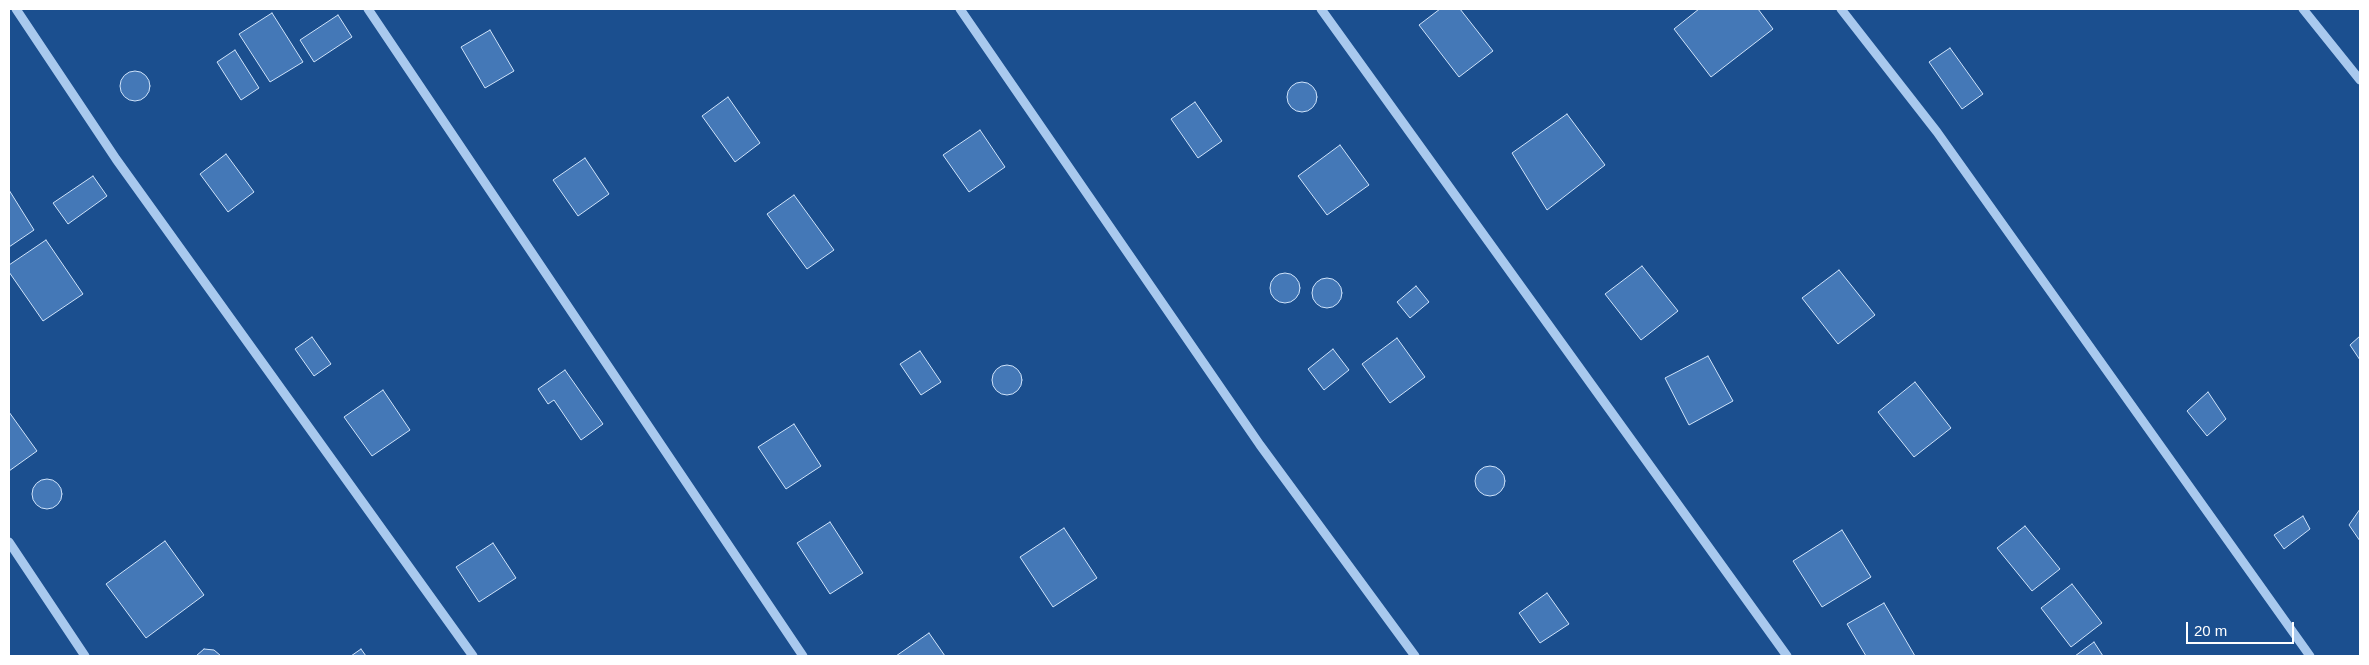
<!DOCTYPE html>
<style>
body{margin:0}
#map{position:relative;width:2369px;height:665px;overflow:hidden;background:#1b4f8f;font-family:Helvetica,sans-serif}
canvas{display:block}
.frame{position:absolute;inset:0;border:10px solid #fff;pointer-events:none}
.scale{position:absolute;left:2186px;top:622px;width:108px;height:22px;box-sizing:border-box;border:2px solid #fff;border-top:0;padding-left:6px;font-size:15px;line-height:18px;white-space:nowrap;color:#fff;-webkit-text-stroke:4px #1b4f8f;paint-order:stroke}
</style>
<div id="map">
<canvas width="2369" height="665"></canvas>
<div class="frame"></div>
<div class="scale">20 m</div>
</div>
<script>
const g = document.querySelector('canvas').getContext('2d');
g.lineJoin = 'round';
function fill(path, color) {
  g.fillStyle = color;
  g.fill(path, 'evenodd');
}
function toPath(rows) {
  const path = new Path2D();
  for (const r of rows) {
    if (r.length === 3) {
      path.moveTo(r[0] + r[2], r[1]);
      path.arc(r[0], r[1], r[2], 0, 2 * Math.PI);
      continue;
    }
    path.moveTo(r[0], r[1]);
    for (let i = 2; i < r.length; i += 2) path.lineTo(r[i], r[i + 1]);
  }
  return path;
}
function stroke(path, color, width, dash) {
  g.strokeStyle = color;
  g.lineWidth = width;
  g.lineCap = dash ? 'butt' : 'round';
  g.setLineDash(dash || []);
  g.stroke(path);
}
const building = toPath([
 [1440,9,1460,9,1493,51,1459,77,1419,25,1440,9],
 [1699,9,1758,9,1773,29,1711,77,1674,29,1699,9],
 [272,13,303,62,270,82,239,34,272,13],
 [338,15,352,37,314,62,300,40,338,15],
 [490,30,514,71,485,88,461,47,490,30],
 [1950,48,1983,94,1962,109,1929,62,1950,48],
 [235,50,259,88,241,100,217,62,235,50],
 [135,86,15],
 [1302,97,15],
 [728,97,760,143,735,162,702,116,728,97],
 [1195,102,1222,141,1198,158,1171,119,1195,102],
 [1567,114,1605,165,1547,210,1512,153,1567,114],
 [980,130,1005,167,969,192,943,155,980,130],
 [1340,145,1369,185,1327,215,1298,176,1340,145],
 [226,154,254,192,228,212,200,174,226,154],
 [585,158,609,194,578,216,553,180,585,158],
 [93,176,107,196,68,224,53,203,93,176],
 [9,190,34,230,9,247,9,190],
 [794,195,834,250,807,269,767,214,794,195],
 [46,240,83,294,43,321,9,272,9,265,46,240],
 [1642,266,1678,311,1641,340,1605,294,1642,266],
 [1839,270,1875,315,1838,344,1802,298,1839,270],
 [1285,288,15],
 [1327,293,15],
 [1416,286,1429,302,1410,318,1397,302,1416,286],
 [2360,336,2360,360,2350,345,2360,336],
 [312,337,331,364,314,376,295,349,312,337],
 [1397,338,1425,377,1390,403,1362,364,1397,338],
 [1333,349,1349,370,1324,390,1308,369,1333,349],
 [920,351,941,382,921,395,900,364,920,351],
 [1708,356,1733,401,1689,425,1665,378,1708,356],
 [1007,380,15],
 [565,370,603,424,581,440,554,400,548,404,538,389,565,370],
 [1915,382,1951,428,1914,457,1878,412,1915,382],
 [383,390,410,430,372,456,344,417,383,390],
 [2208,392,2226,419,2207,436,2187,411,2208,392],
 [9,412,37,451,9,471,9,412],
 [794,424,821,466,786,489,758,447,794,424],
 [1490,481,15],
 [47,494,15],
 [2360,509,2360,541,2349,525,2360,509],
 [2303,516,2310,529,2284,549,2274,535,2303,516],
 [830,522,863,573,830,594,797,543,830,522],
 [2025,526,2060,569,2032,591,1997,548,2025,526],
 [1064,528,1097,578,1053,607,1020,557,1064,528],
 [1842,530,1871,577,1822,607,1793,561,1842,530],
 [165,541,204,595,146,638,106,584,165,541],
 [493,543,516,578,479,602,456,567,493,543],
 [2072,584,2102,623,2071,647,2041,608,2072,584],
 [1547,593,1569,624,1540,643,1519,613,1547,593],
 [1884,603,1915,656,1866,656,1847,624,1884,603],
 [929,633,945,656,896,656,929,633],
 [2094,642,2103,656,2075,656,2094,642],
 [204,649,214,650,221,656,196,656,204,649],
 [361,649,366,656,351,656,361,649]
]);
fill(building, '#4478b7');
stroke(building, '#cfe3fa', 1);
stroke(toPath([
 [16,9,116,159,473,656],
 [368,9,803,656],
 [960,9,1260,445,1415,656],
 [1321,9,1787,656],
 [1841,9,1937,132,2310,656],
 [2303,9,2360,80],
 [9,542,85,656]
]), '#a9c9ee', 9);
</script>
